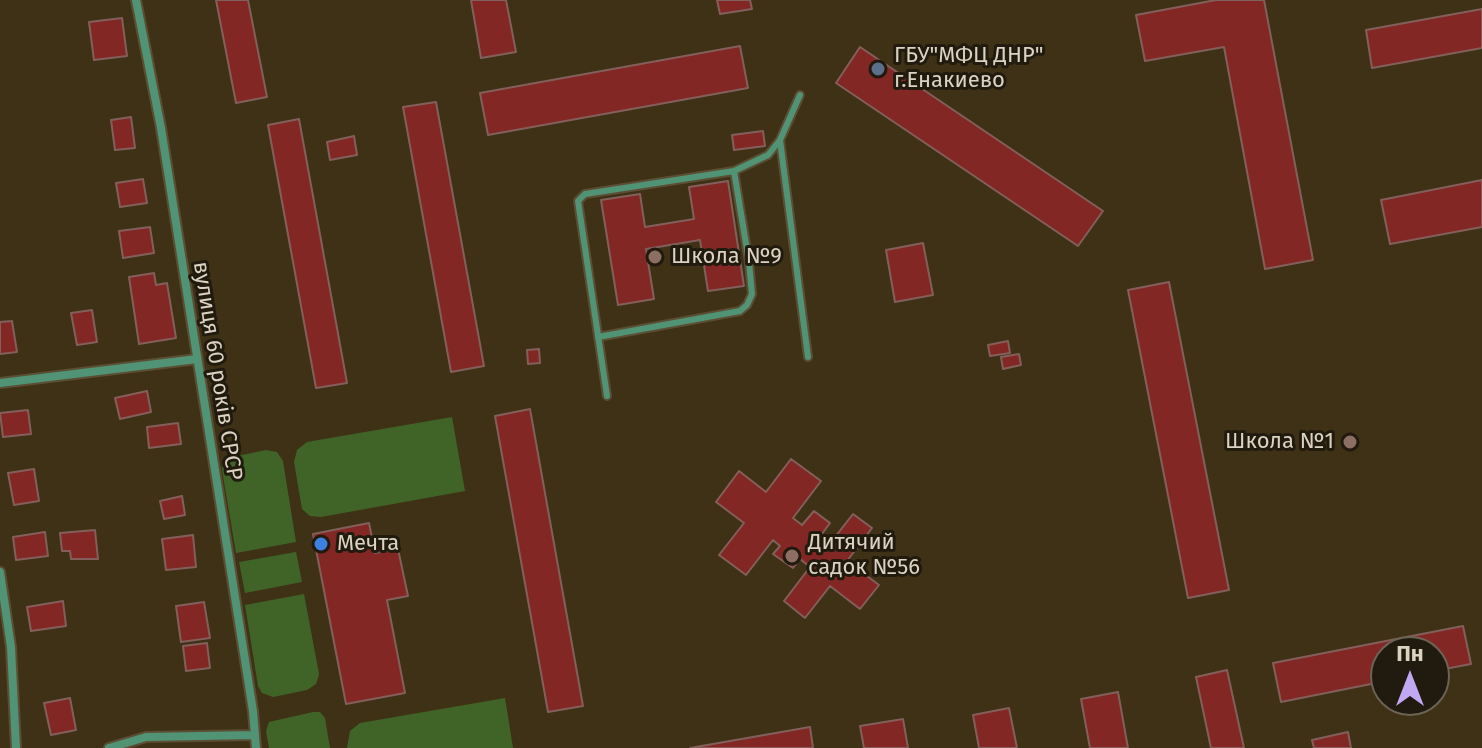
<!DOCTYPE html>
<meta charset="utf-8">
<style>
body{margin:0}
#map{position:relative;width:1482px;height:748px;overflow:hidden;background:#3f3115;font-family:"Fira Sans",sans-serif}
canvas{display:block}
.north{position:absolute;left:1370px;top:636px;width:80px;height:80px;box-sizing:border-box;background:#211a0e;border:2px solid #6b6456;border-radius:50%;rotate:0deg;font-size:22px;font-weight:700;line-height:32px;text-align:center;color:#dbd2c2}
.north::after{content:'';display:block;margin:auto;width:28px;height:36px;background:#c2a8f2;clip-path:polygon(50% 0,100% 100%,50% 72%,0 100%)}
</style>
<div id="map">
<canvas width="1482" height="748"></canvas>
<div class="north">Пн</div>
</div>
<script>
const g = document.querySelector('canvas').getContext('2d');
g.lineJoin = 'round';
function fill(path, color) {
  g.fillStyle = color;
  g.fill(path, 'evenodd');
}
function toPath(rows) {
  const path = new Path2D();
  for (const r of rows) {
    path.moveTo(r[0], r[1]);
    for (let i = 2; i < r.length; i += 2) path.lineTo(r[i], r[i + 1]);
  }
  return path;
}
function stroke(path, color, width, dash) {
  g.strokeStyle = color;
  g.lineWidth = width;
  g.lineCap = dash ? 'butt' : 'round';
  g.setLineDash(dash || []);
  g.stroke(path);
}
function label(font, color, halo, rows, align = 'center') {
  g.font = font + ' "Fira Sans",sans-serif';
  g.lineWidth = 6;
  g.setLineDash([]);
  g.textBaseline = 'middle';
  g.strokeStyle = halo;
  g.fillStyle = color;
  for (const [text, x, y, turn = 0] of rows) {
    g.save();
    g.translate(x, y);
    g.rotate((+turn || 0) * Math.PI / 180);
    g.textAlign = isNaN(turn) ? turn : align;
    if (halo) g.strokeText(text, 0, 0);
    g.fillText(text, 0, 0);
    g.restore();
  }
}
fill(toPath([
 [452,417,465,491,321,517,310,516,302,509,294,462,297,450,307,442],
 [266,450,277,452,283,461,296,542,236,553,222,470,223,462,228,458],
 [296,552,302,582,245,593,239,562],
 [304,594,319,674,316,684,307,690,273,697,262,693,258,686,245,605],
 [505,698,513,748,347,748,350,731,360,723],
 [313,712,320,712,325,718,330,748,269,748,266,731,269,722]
]), '#406428');
const building = toPath([
 [216,0,248,0,267,97,236,103,216,0],
 [471,0,506,0,516,52,481,58,471,0],
 [717,0,750,0,752,9,720,14,717,0],
 [1216,0,1264,0,1313,260,1265,269,1224,47,1145,61,1136,15,1216,0],
 [1482,9,1482,48,1372,68,1366,30,1482,9],
 [122,18,127,56,94,60,89,22,122,18],
 [740,46,748,88,488,135,480,93,740,46],
 [860,47,1103,211,1078,246,836,83,860,47],
 [436,102,484,366,451,372,403,107,436,102],
 [131,117,135,148,115,150,111,120,131,117],
 [299,119,347,383,316,388,268,125,299,119],
 [763,131,765,146,734,150,732,135,763,131],
 [354,136,357,155,330,160,327,142,354,136],
 [143,179,147,203,120,207,116,183,143,179],
 [1482,180,1482,227,1390,244,1381,200,1482,180],
 [728,181,744,286,708,291,700,240,646,249,654,299,618,305,601,200,640,194,645,227,694,219,689,187,728,181],
 [150,227,154,253,123,258,119,231,150,227],
 [923,243,933,295,895,302,886,250,923,243],
 [154,273,156,285,167,283,176,338,139,344,129,277,154,273],
 [1169,282,1229,590,1188,598,1128,290,1169,282],
 [92,310,97,342,77,345,71,313,92,310],
 [12,321,17,352,0,354,0,322,12,321],
 [1008,341,1010,353,990,356,988,345,1008,341],
 [539,349,540,363,528,364,527,350,539,349],
 [1019,354,1021,365,1003,369,1001,357,1019,354],
 [147,391,151,412,120,419,115,398,147,391],
 [530,409,583,706,548,712,495,416,530,409],
 [28,410,31,434,3,437,0,413,28,410],
 [178,423,181,444,149,448,147,427,178,423],
 [791,459,821,481,793,518,802,525,814,511,830,523,819,538,828,546,853,514,872,528,847,561,879,585,860,609,830,586,805,618,784,601,810,567,800,559,793,568,773,554,780,546,773,540,746,575,719,555,744,523,716,502,739,471,766,492,791,459],
 [34,469,39,501,14,505,8,473,34,469],
 [182,496,185,515,164,519,160,501,182,496],
 [369,523,375,553,398,549,408,596,387,600,405,693,346,704,313,534,369,523],
 [95,530,98,559,71,559,70,551,62,551,60,533,95,530],
 [45,532,48,556,16,560,13,537,45,532],
 [193,535,196,567,166,570,162,539,193,535],
 [63,601,66,626,31,631,27,607,63,601],
 [204,602,210,638,181,642,176,606,204,602],
 [1463,626,1471,664,1434,671,1434,652,1386,652,1386,681,1281,702,1273,663,1463,626],
 [207,643,210,668,186,671,183,646,207,643],
 [1227,670,1244,748,1211,748,1196,677,1227,670],
 [1118,692,1128,748,1090,748,1081,699,1118,692],
 [70,698,76,730,51,735,44,703,70,698],
 [1009,708,1017,748,979,748,973,715,1009,708],
 [903,719,908,748,864,748,860,726,903,719],
 [810,727,813,748,690,748,810,727],
 [1348,732,1351,748,1314,748,1312,740,1348,732]
]);
fill(building, '#822724');
stroke(building, '#835f5b', 2);
const lane = toPath([
 [780,140,808,357],
 [598,337,740,311,747,305,752,294,749,262,734,171],
 [607,396,578,201,585,194,734,171,768,155,780,140,800,95]
]);
const street = toPath([
 [136,0,161,128,253,711,256,748],
 [0,383,197,359],
 [0,572,11,647,16,748],
 [109,748,146,737,254,735]
]);
stroke(lane, '#5b4e34', 10);
stroke(street, '#5b4e34', 12);
stroke(lane, '#509375', 6);
stroke(street, '#509375', 8);
for (const [x, y, r, color] of [
 [878,69,8,"#5c6f8a"],
 [655,257,8,"#8d6e63"],
 [1350,442,8,"#8d6e63"],
 [321,544,8,"#3f7fe0"],
 [792,556,8,"#8d6e63"]
]) {
  const dot = new Path2D();
  dot.arc(x, y, r, 0, 2 * Math.PI);
  g.fillStyle = color;
  g.fill(dot);
  stroke(dot, '#211a0e', 3);
}
label('22px', '#dbd2c2', '#211a0e', [
 ["ГБУ\"МФЦ ДНР\"",894,56],
 ["г.Енакиево",894,81],
 ["Школа №9",671,257],
 ["Школа №1",1334,442,"right"],
 ["Дитячий",808,543],
 ["садок №56",808,568],
 ["Мечта",337,544]
], 'left');
label('22px', '#dbd2c2', '#211a0e', [
 ["вулиця 60 років СРСР",217,371,81]
]);
</script>
